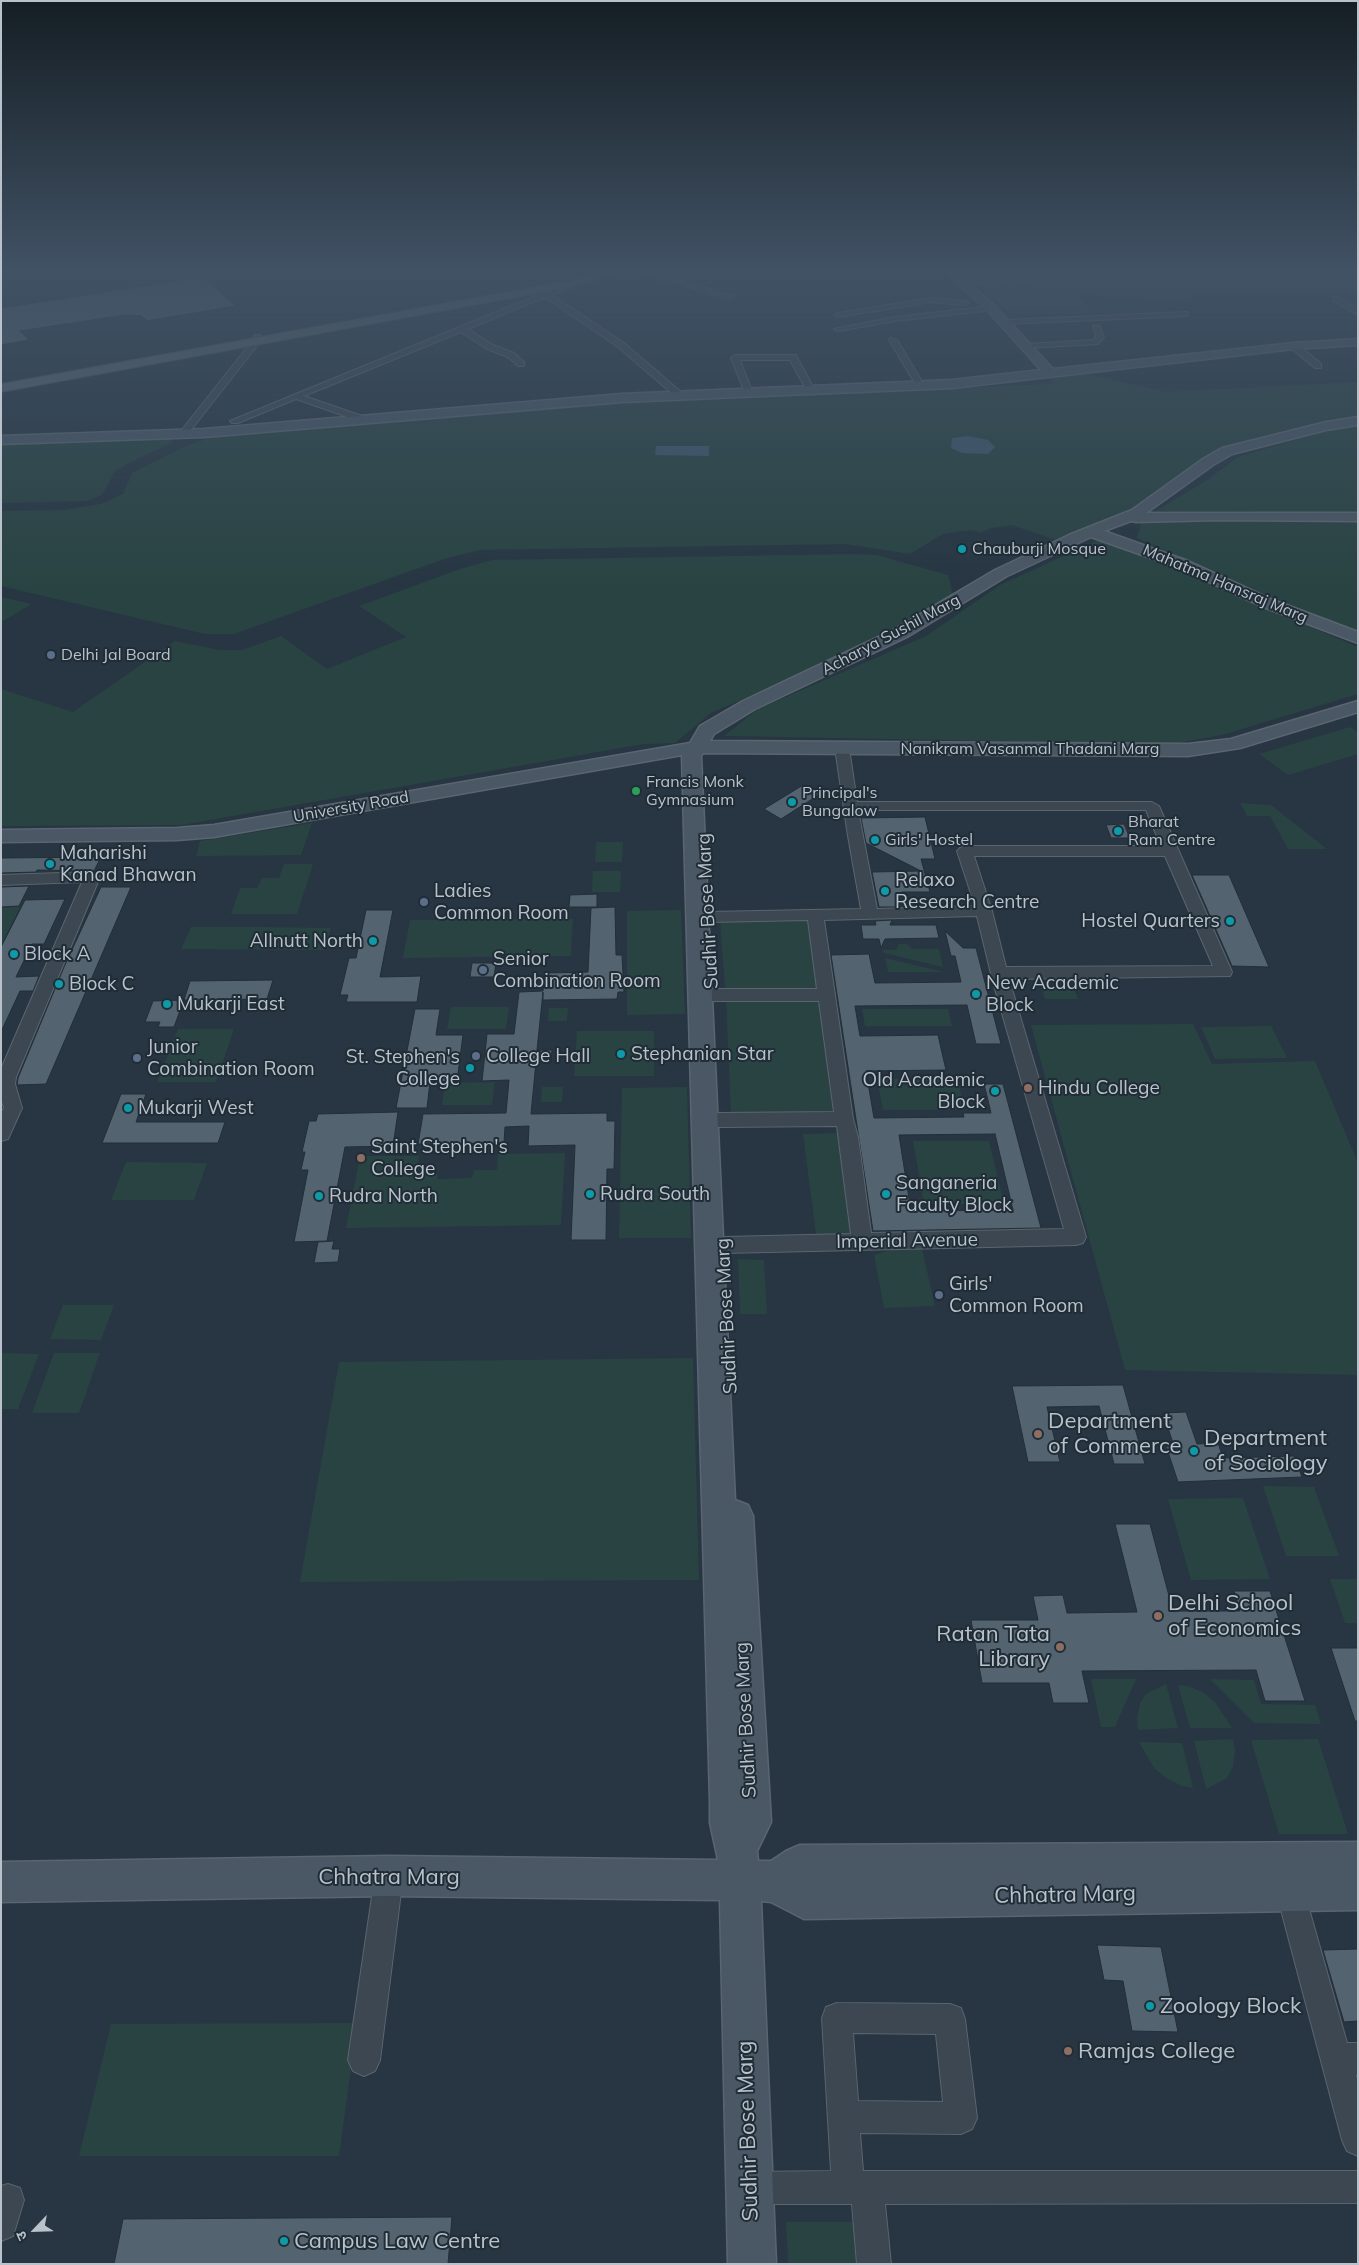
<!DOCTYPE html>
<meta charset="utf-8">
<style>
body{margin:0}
#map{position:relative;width:1359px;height:2265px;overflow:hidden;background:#273642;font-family:Mulish,"Noto Sans Devanagari",sans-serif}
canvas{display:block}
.frame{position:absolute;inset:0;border:2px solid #b9c2cb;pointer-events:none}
.north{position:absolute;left:10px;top:2205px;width:50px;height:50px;-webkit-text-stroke:4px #202d37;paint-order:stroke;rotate:246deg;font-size:14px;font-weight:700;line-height:20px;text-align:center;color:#b9c2cb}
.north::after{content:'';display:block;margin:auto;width:18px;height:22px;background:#b9c2cb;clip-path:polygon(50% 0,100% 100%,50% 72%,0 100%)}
</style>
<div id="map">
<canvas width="1359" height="2265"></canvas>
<div class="frame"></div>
<div class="north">उ</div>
</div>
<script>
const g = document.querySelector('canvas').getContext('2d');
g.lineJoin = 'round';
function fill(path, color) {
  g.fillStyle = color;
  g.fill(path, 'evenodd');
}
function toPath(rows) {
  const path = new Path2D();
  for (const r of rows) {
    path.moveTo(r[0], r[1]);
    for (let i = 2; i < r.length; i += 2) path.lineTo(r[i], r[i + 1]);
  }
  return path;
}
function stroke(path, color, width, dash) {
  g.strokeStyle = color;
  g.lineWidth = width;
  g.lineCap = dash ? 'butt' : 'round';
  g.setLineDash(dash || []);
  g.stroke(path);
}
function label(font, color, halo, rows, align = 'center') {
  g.font = font + ' Mulish,sans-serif';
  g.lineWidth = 4;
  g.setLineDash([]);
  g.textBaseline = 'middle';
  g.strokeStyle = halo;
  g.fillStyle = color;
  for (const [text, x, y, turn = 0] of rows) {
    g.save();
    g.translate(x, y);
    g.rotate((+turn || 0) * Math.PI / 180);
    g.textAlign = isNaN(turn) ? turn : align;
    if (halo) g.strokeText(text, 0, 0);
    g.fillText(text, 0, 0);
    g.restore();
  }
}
fill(toPath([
 [1084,272,1358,272,1358,293,1187,295,1194,301,1077,295,1093,314,1009,314,974,283,1059,277],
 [1086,374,1167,392,1358,382,1358,416,1330,419,1220,447,1131,511,1056,540,1012,525,992,528,980,533,972,530,943,534,910,554,845,544,480,550,444,559,234,634,205,634,1,586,1,511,65,510,101,504,123,494,132,473,186,446,221,434,661,399,1054,384,1048,378],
 [1358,427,1358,513,1155,511,1206,481,1238,457,1326,431],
 [173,438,171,443,133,461,115,471,102,495,86,501,1,503,1,445],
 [1189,520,1358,520,1358,631,1287,605,1137,538,1141,523],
 [1103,538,1358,647,1358,694,1222,735,1172,744,724,736,758,709,926,636,1000,585],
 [850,554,877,555,948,575,954,598,844,655,711,713,675,743,644,744,182,825,1,826,1,689,73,712,175,641,219,650,242,650,281,636,327,669,406,637,359,606,460,569,492,560],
 [1,597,32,604,1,622],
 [1350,727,1358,732,1358,754,1288,775,1259,754],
 [1240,803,1271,805,1327,849,1288,849,1270,816,1247,816],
 [312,823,301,855,196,856,200,841],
 [596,842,623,842,622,862,595,862],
 [284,864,313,864,297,914,231,914,240,888,257,888,262,878,279,878],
 [593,871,621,871,620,892,592,892],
 [20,907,1,945,1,908],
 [681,910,685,1014,627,1015,627,911],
 [573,919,571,956,403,958,410,920],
 [808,919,818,988,725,989,720,920],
 [191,927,260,927,331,928,324,950,181,949],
 [899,944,907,944,912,949,939,949,943,967,884,953,883,950,896,950],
 [885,958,944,972,888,972],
 [1041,987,1073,987,1078,999,1045,999],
 [726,998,814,998,820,1006,833,1113,731,1114],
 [451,1007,509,1007,506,1029,447,1029],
 [549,1008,568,1008,567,1021,548,1021],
 [862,1009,948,1009,952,1026,865,1026],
 [1193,1024,1212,1064,1315,1061,1358,1163,1358,1375,1125,1370,1031,1025],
 [1271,1026,1287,1058,1215,1059,1201,1027],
 [178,1029,234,1029,216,1082,157,1082],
 [577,1031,654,1031,654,1076,574,1076],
 [957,1078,964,1105,956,1105,957,1110,883,1110,877,1079],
 [495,1082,492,1105,442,1105,445,1083],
 [542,1087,563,1087,562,1102,541,1102],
 [687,1087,691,1238,619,1238,622,1088],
 [838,1133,853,1234,816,1234,803,1134],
 [913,1141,989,1141,1004,1204,924,1204],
 [565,1153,561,1225,346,1228,360,1156,419,1156,417,1173,437,1173,437,1179,472,1178,474,1170,497,1170,498,1154],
 [126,1162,206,1163,207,1163,194,1200,111,1200],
 [922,1249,935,1306,884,1308,874,1255,891,1250],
 [738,1259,764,1260,767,1314,740,1314],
 [63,1305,114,1305,101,1340,50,1339],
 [1,1353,39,1354,18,1409,1,1409],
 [54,1353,100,1353,79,1413,32,1413],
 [693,1358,699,1580,300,1582,339,1362],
 [1263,1486,1314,1487,1339,1556,1286,1556],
 [1243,1498,1270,1579,1191,1580,1168,1499],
 [1330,1579,1358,1579,1358,1623,1345,1623],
 [1091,1679,1136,1679,1115,1727,1101,1727],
 [1210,1679,1254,1680,1261,1704,1315,1705,1321,1724,1254,1723],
 [1166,1684,1178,1728,1138,1730,1137,1718,1140,1703,1146,1694],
 [1178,1685,1188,1686,1204,1693,1215,1702,1232,1728,1190,1728],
 [1233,1739,1235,1751,1233,1767,1227,1778,1206,1789,1194,1741],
 [1318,1739,1348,1834,1279,1834,1251,1740],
 [1139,1742,1182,1743,1193,1788,1182,1786,1166,1778,1154,1768],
 [357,2023,339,2156,79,2156,111,2024],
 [786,2222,856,2222,860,2264,788,2264]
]), '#294342');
fill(toPath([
 [968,436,988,440,995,447,988,454,962,453,951,448,952,438],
 [656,446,709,446,709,456,655,455]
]), '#3e566a');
const building = toPath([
 [203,277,236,306,147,321,141,316,125,315,20,331,29,340,1,345,1,308,203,277],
 [803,785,820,794,781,819,764,809,803,785],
 [925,817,935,859,921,859,930,892,902,892,897,907,879,907,872,872,921,871,866,843,861,818,925,817],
 [1124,824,1130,838,1111,838,1106,825,1124,824],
 [101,857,94,871,37,870,36,872,1,873,1,858,101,857],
 [1192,875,1229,875,1269,967,1232,966,1192,875],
 [29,886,19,906,1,907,1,887,29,886],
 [101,887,131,887,46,1084,17,1085,18,1078,64,967,101,887],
 [597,894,597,907,569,907,570,895,597,894],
 [65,899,44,944,32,944,16,977,39,976,33,991,20,991,1,1032,1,947,25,900,65,899],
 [615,907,616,955,622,955,624,992,618,992,617,999,543,1000,543,992,537,1050,552,1050,551,1063,536,1062,531,1114,607,1113,607,1121,615,1121,614,1169,607,1169,606,1240,571,1240,575,1145,528,1146,529,1126,505,1127,504,1143,418,1144,423,1114,506,1113,509,1080,482,1081,487,1034,514,1034,519,992,543,991,545,973,588,972,591,908,615,907],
 [366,910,393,910,380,977,421,976,417,1002,346,1002,348,995,340,995,349,958,356,958,366,910],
 [892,920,890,925,936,925,939,938,885,939,881,948,879,939,863,939,861,925,876,925,875,921,892,920],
 [945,931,963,948,976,948,1001,1044,976,1044,967,1005,855,1006,860,1036,938,1035,946,1070,866,1071,874,1118,964,1117,963,1113,991,1113,984,1084,1003,1084,1041,1228,873,1231,831,955,869,954,875,983,961,982,955,956,951,956,945,931],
 [995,1134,1013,1210,911,1211,899,1135,995,1134],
 [472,963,496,963,494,977,470,977,472,963],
 [273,980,267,999,184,1000,190,981,273,980],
 [184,1000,174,1027,158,1027,160,1022,145,1022,153,1001,184,1000],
 [415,1009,440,1009,436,1035,463,1035,457,1081,430,1082,427,1108,396,1108,415,1009],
 [121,1094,146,1094,136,1122,225,1122,218,1143,102,1143,121,1094],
 [398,1112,393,1146,345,1147,327,1241,294,1242,308,1170,301,1170,305,1152,302,1152,309,1121,316,1121,318,1114,398,1112],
 [334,1241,332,1249,340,1249,338,1262,314,1263,318,1242,334,1241],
 [1123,1385,1145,1464,1114,1464,1099,1406,1047,1407,1060,1462,1028,1462,1012,1386,1123,1385],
 [1186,1412,1197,1444,1218,1443,1223,1458,1294,1456,1302,1477,1178,1482,1166,1446,1174,1446,1163,1413,1186,1412],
 [1115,1524,1150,1524,1173,1611,1240,1611,1234,1591,1270,1591,1305,1701,1265,1701,1256,1670,1082,1671,1089,1703,1053,1703,1049,1683,982,1683,971,1620,1038,1620,1033,1596,1063,1595,1067,1613,1137,1612,1115,1524],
 [1331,1648,1358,1648,1358,1721,1355,1721,1331,1648],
 [1097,1945,1161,1947,1178,2032,1132,2031,1123,1981,1104,1980,1097,1945],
 [1358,1949,1358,2021,1344,2022,1323,1950,1358,1949],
 [452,2217,448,2264,114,2264,123,2219,452,2217]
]);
fill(building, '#53636f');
stroke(building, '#222f39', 1);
const street = toPath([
 [638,272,650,272,734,296,727,298,638,272],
 [1052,272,1065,272,1039,279,964,285,960,283,964,281,1039,275,1052,272],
 [571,282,575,284,574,286,552,295,624,343,681,392,681,396,675,396,618,347,545,297,468,329,493,345,514,353,524,362,524,366,518,366,508,357,487,349,461,332,304,396,368,418,368,422,362,422,296,399,238,423,232,423,230,421,540,294,536,290,537,288,547,291,571,282],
 [1333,297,1339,297,1358,309,1358,315,1333,301,1333,297],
 [932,298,965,301,969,303,965,305,932,302,838,317,834,315,838,313,932,298],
 [991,306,995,308,994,310,895,321,838,331,834,329,895,317,991,306],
 [1185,312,1188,312,1188,316,1005,324,1001,322,1005,320,1185,312],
 [1093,326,1099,326,1104,337,1098,344,1026,348,1022,346,1026,344,1093,340,1096,337,1093,326],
 [254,335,260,335,260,342,187,435,181,435,181,431,253,340,254,335],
 [890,338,897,340,924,385,923,387,916,385,889,340,890,338],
 [1291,344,1297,344,1321,364,1321,368,1315,368,1291,348,1291,344],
 [796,355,814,389,813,391,807,391,790,360,740,360,752,391,745,393,731,358,735,355,796,355],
 [842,744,849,748,857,802,1152,802,1159,806,1232,972,1230,976,1009,979,1086,1237,1083,1243,1076,1245,724,1253,717,1251,714,1245,717,1239,724,1237,851,1234,837,1126,719,1127,712,1125,710,1120,712,1115,719,1113,834,1112,819,1001,712,1001,706,999,704,995,706,991,712,989,817,989,808,920,709,922,703,921,701,917,703,913,709,912,861,909,848,836,835,748,842,744],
 [858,810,1146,810,1161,846,965,846,960,848,957,851,975,906,877,909,858,810],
 [974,856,1165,856,1213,966,1006,967,992,911,974,856],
 [977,916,993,982,1064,1229,871,1233,858,1137,853,1119,824,920,977,916],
 [92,872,97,874,100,877,16,1077,15,1084,22,1108,8,1139,1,1141,1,1113,4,1108,1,1099,1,1069,82,882,1,885,1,875,92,872],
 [389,1862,399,1866,403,1876,380,2060,375,2071,364,2076,353,2071,348,2060,375,1876,379,1866,389,1862],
 [1290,1877,1300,1881,1304,1891,1347,2043,1358,2043,1358,2075,1356,2075,1358,2082,1358,2156,1347,2151,1342,2140,1276,1891,1280,1881,1290,1877],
 [837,2003,950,2004,961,2008,965,2019,977,2118,972,2129,961,2134,860,2133,863,2171,1358,2171,1358,2203,885,2204,891,2264,857,2264,852,2204,750,2204,738,2200,734,2188,738,2176,750,2172,831,2171,822,2018,826,2007,837,2003],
 [853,2033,936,2034,943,2102,858,2101,853,2033],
 [8,2184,20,2188,24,2200,13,2236,1,2241,1,2186,8,2184]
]);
const secondary = toPath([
 [945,272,956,272,995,306,1053,369,1294,343,1358,339,1358,345,1294,349,952,388,622,402,204,437,1,444,1,436,204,429,622,394,952,380,1041,370,987,310,945,272],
 [1358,417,1358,425,1326,430,1232,454,1213,465,1146,513,1358,513,1358,521,1219,520,1136,522,1131,521,1104,531,1188,561,1273,600,1358,632,1358,643,1261,606,1176,567,1091,537,1007,576,907,637,755,709,714,734,710,741,1188,744,1231,739,1358,701,1358,712,1240,748,1188,756,703,753,701,756,735,1500,748,1505,753,1516,771,1822,757,1851,758,1861,771,1861,786,1851,800,1845,1358,1842,1358,1910,804,1919,771,1902,761,1901,776,2264,728,2264,720,1900,389,1896,1,1902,1,1862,389,1856,718,1860,710,1823,710,1801,682,755,214,837,177,840,1,842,1,830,177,828,214,825,690,743,700,726,743,701,895,629,995,570,1069,535,1132,510,1203,459,1222,448,1326,422,1358,417]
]);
const primary = toPath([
 [597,272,612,272,611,274,571,287,1,392,1,384,569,281,597,272]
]);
stroke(street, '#5a656f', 2);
stroke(secondary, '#5a656f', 3);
stroke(primary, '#45515b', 2);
fill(street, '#3c4752');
fill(secondary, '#4a5764');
fill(primary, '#5a6771');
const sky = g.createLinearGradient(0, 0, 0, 589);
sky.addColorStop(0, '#151e24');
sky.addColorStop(0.46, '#415265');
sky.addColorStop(1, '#41526500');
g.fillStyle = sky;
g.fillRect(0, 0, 1359, 589);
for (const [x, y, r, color] of [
 [962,549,5,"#0f9aa8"],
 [51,655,5,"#5c6f8a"],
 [636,791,5,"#2e9e5b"],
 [792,802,5,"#0f9aa8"],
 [1118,831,5,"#0f9aa8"],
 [875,840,5,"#0f9aa8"],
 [50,864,5,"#0f9aa8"],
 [885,891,5,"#0f9aa8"],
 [424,902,5,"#5c6f8a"],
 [1230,921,5,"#0f9aa8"],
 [373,941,5,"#0f9aa8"],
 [14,954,5,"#0f9aa8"],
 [483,970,5,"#5c6f8a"],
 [59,984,5,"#0f9aa8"],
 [976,994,5,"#0f9aa8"],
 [167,1004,5,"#0f9aa8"],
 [621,1054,5,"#0f9aa8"],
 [476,1056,5,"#5c6f8a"],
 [137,1058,5,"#5c6f8a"],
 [470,1068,5,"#0f9aa8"],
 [1028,1088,5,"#8d6e63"],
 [995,1091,5,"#0f9aa8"],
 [128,1108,5,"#0f9aa8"],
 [361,1158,5,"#8d6e63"],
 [590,1194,5,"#0f9aa8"],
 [886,1194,5,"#0f9aa8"],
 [319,1196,5,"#0f9aa8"],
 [939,1295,5,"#5c6f8a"],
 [1038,1434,5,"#8d6e63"],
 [1194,1451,5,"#0f9aa8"],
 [1158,1616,5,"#8d6e63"],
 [1060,1647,5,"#8d6e63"],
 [1150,2006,5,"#0f9aa8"],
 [1068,2051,5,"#8d6e63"],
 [284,2241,5,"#0f9aa8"]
]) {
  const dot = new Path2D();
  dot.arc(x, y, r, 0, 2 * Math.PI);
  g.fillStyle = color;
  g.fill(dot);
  stroke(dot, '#202d37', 2);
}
label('16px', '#b9c2cb', '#202d37', [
 ["Chauburji Mosque",972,549],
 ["Delhi Jal Board",61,655],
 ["Francis Monk",646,782],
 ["Gymnasium",646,800],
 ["Principal's",802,793],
 ["Bungalow",802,811],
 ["Bharat",1128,822],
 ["Ram Centre",1128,840],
 ["Girls' Hostel",885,840]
], 'left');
label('16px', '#b9c2cb', '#202d37', [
 ["Mahatma Hansraj Marg",1225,584,23],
 ["Acharya Sushil Marg",891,635,-28],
 ["Nanikram Vasanmal Thadani Marg",1030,749],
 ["University Road",351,807,-10]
]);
label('19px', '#b9c2cb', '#202d37', [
 ["Maharishi",60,853],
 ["Kanad Bhawan",60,875],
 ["Relaxo",895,880],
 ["Research Centre",895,902],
 ["Ladies",434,891],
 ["Common Room",434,913],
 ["Hostel Quarters",1220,921,"right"],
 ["Allnutt North",363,941,"right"],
 ["Block A",24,954],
 ["Senior",493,959],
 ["Combination Room",493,981],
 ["New Academic",986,983],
 ["Block",986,1005],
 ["Block C",69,984],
 ["Mukarji East",177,1004],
 ["Junior",147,1047],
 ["Combination Room",147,1069],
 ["Stephanian Star",631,1054],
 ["College Hall",486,1056],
 ["St. Stephen's",460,1057,"right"],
 ["College",460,1079,"right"],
 ["Old Academic",985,1080,"right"],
 ["Block",985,1102,"right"],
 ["Hindu College",1038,1088],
 ["Mukarji West",138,1108],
 ["Saint Stephen's",371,1147],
 ["College",371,1169],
 ["Sanganeria",896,1183],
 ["Faculty Block",896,1205],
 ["Rudra South",600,1194],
 ["Rudra North",329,1196],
 ["Girls'",949,1284],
 ["Common Room",949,1306]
], 'left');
label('19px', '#b9c2cb', '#202d37', [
 ["Sudhir Bose Marg",708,911,-93],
 ["Imperial Avenue",907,1241,-1],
 ["Sudhir Bose Marg",727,1316,-93],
 ["Sudhir Bose Marg",746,1720,-93]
]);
label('22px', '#b9c2cb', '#202d37', [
 ["Department",1048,1421],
 ["of Commerce",1048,1446],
 ["Department",1204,1438],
 ["of Sociology",1204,1463],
 ["Delhi School",1168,1603],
 ["of Economics",1168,1628],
 ["Ratan Tata",1050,1634,"right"],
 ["Library",1050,1659,"right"],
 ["Zoology Block",1160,2006],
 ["Ramjas College",1078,2051],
 ["Campus Law Centre",294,2241]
], 'left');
label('22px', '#b9c2cb', '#202d37', [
 ["Chhatra Marg",389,1877],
 ["Chhatra Marg",1065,1895,-1],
 ["Sudhir Bose Marg",748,2131,-92]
]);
</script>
